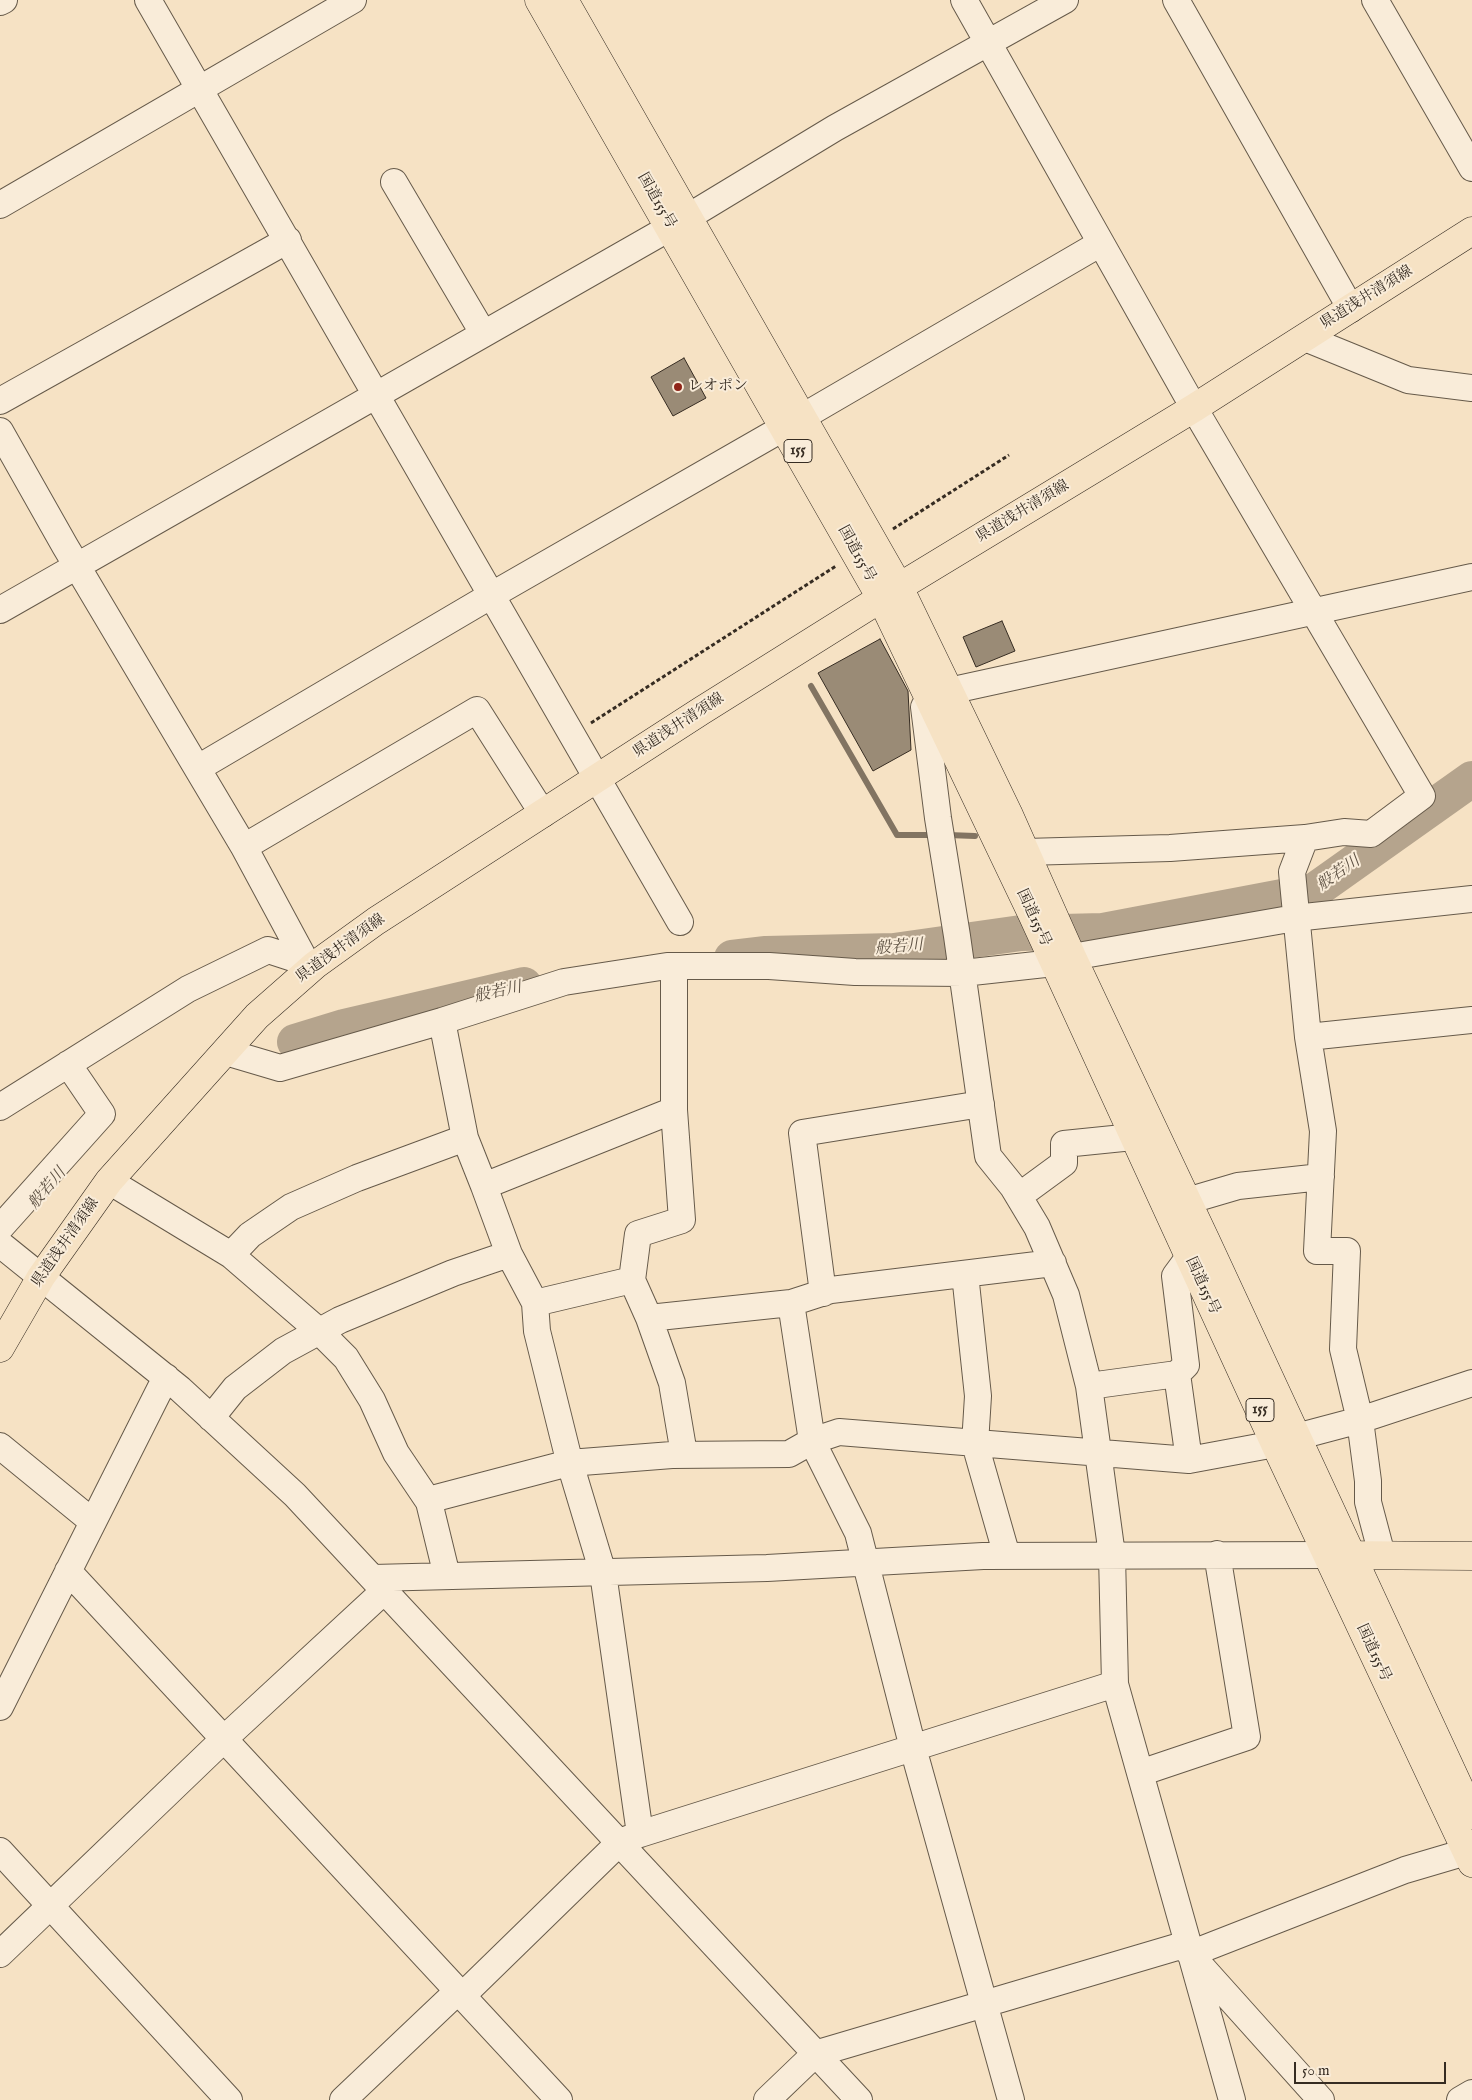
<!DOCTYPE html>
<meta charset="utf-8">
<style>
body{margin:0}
#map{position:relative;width:1472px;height:2100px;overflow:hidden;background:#f6e2c4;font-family:"IM FELL English",serif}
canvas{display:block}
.scale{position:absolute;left:1294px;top:2062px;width:152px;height:22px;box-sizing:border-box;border:2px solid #362c22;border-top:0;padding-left:6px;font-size:15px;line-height:18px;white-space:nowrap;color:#362c22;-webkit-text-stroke:4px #f9ecd9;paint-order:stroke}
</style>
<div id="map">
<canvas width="1472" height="2100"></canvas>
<div class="scale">50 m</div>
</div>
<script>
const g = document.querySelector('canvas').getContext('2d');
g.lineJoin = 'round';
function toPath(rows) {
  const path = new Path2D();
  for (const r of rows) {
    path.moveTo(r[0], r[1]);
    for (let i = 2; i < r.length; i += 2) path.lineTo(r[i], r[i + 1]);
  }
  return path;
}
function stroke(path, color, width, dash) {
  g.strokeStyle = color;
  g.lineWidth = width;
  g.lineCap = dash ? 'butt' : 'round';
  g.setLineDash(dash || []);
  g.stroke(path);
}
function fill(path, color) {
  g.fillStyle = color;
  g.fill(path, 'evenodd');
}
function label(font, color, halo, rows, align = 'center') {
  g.font = font + ' "IM FELL English","Noto Serif JP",serif';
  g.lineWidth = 4;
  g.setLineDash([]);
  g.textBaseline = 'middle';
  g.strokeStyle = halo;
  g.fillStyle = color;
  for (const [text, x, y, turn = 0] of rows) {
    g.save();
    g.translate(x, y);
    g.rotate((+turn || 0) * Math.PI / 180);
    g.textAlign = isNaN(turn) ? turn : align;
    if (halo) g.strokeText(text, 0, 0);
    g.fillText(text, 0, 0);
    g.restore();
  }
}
stroke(toPath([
 [811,686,897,835,933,835],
 [948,835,975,836]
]), '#827462', 6);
stroke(toPath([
 [732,958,766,954,894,951,1021,933,1103,931,1314,891,1472,779],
 [295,1042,344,1027,524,985]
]), '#b5a48d', 36);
const building = toPath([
 [684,358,706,398,673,416,651,377,684,358],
 [1002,621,1015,651,976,667,963,637,1002,621],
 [880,639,908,691,911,750,873,771,818,673,880,639]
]);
fill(building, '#9a8b76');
stroke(building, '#362c22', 1);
const minor = toPath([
 [148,0,680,922],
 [964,0,1194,408,1422,796,1371,834,1344,832,1305,838,1170,848,1025,852],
 [1176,0,1351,309],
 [1375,0,1472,168],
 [0,2,4,0],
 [394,182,483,333],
 [0,205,353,0],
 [688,217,835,128,1065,0],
 [1305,338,1408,380,1472,388],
 [0,401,288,240],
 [804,416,1101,243],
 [0,431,65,546,244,847,307,964],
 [0,610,671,227],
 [949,691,1472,577],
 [928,700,924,707,938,818,957,936,988,1156,1013,1187,1037,1227,1066,1295,1089,1386,1112,1555,1115,1684,1232,2100],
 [198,768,492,595,785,427],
 [1305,838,1292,872,1308,1037,1323,1131,1317,1251,1347,1251,1343,1349,1360,1420,1368,1481,1368,1502,1382,1555],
 [244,847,477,710,543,814],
 [1072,957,1295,918,1472,899],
 [674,966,674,1110,682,1220,638,1234,632,1280,649,1318,791,1303,831,1290,1053,1263],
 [442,1021,465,1138,484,1186,674,1110],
 [1308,1037,1472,1020],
 [226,1052,280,1068,442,1021,564,982,667,966,769,966,855,972,963,973,1054,963],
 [0,1107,188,989,268,950,314,965],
 [109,1181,231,1255,319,1331,346,1358,372,1400,396,1453,429,1502,447,1576],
 [484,1186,509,1254],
 [1019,1196,1064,1163,1064,1144,1133,1137],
 [1187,1201,1238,1186,1321,1177],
 [0,1228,102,1114,68,1064],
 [0,1244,180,1389,295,1495,859,2100],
 [231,1255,250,1235,291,1207,357,1178,465,1138],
 [965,1274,978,1396,975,1444,1007,1556],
 [823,1293,802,1133,981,1104],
 [535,1303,632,1280],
 [791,1303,812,1441,858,1533,913,1748,1011,2100],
 [649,1318,672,1383,684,1454],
 [1089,1386,1177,1374],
 [211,1418,235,1388,283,1351,340,1320,453,1273,509,1254,535,1303,537,1331,569,1460,603,1573,640,1834,620,1842,462,1996],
 [1296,1437,1360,1420,1472,1383],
 [0,1446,93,1522],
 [1189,1460,1177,1374,1186,1365,1175,1276,1189,1257],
 [428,1500,569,1463,672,1455,789,1454,812,1441,839,1432,1189,1460,1275,1444],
 [68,1571,559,2100],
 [373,1578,767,1568,983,1556,1328,1555],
 [0,1707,166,1377],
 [1140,1773,1247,1737,1217,1554],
 [640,1834,1115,1684],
 [0,1851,229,2100],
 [0,1954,225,1738,384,1591],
 [343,2100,458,1991],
 [767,2100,815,2054,1187,1944],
 [1321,2100,1190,1954,1405,1870,1466,1852],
 [1460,2100,1472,2093]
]);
const major = toPath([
 [0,1348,41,1277,109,1181,257,1016,315,965,376,921,701,711,899,587,1194,408,1472,231],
 [1329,1555,1472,1556]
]);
const highway = toPath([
 [539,0,881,598,1032,914,1275,1444,1472,1863],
 [564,0,899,587,1008,813,1072,957,1206,1241,1472,1815]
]);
stroke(minor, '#665a4a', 28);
stroke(major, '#362c22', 29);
stroke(highway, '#362c22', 29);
stroke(toPath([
 [893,529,1009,455],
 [591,723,836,566]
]), '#362c22', 3, [4, 2.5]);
stroke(minor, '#f9ecd9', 26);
stroke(major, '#f6e2c4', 28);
stroke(highway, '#f6e2c4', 28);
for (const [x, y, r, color] of [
 [678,387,5,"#8f2418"]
]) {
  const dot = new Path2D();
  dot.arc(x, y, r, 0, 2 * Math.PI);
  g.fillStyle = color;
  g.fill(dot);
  stroke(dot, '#f9ecd9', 2);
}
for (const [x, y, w] of [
 [798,451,28],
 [1260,1410,28]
]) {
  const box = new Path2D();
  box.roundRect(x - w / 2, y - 11.5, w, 23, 4);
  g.fillStyle = '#f9ecd9';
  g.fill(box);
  stroke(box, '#362c22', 1);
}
label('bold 14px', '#362c22', null, [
 ["155",798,451],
 ["155",1260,1410]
]);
label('15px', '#362c22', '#f9ecd9', [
 ["国道155号",656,201,60],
 ["県道浅井清須線",1367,298,-32],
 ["県道浅井清須線",1023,512,-31],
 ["国道155号",856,554,61],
 ["県道浅井清須線",679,726,-33],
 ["国道155号",1033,918,65],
 ["県道浅井清須線",341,949,-36],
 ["県道浅井清須線",66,1243,-55],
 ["国道155号",1202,1286,65],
 ["国道155号",1373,1653,65]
]);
label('15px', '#362c22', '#f9ecd9', [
 ["レオポン",688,387]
], 'left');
label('italic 16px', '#5c5042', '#f9ecd9', [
 ["般若川",1339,874,-35],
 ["般若川",899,948,-5],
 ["般若川",498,993,-12],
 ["般若川",48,1189,-50]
]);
</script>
